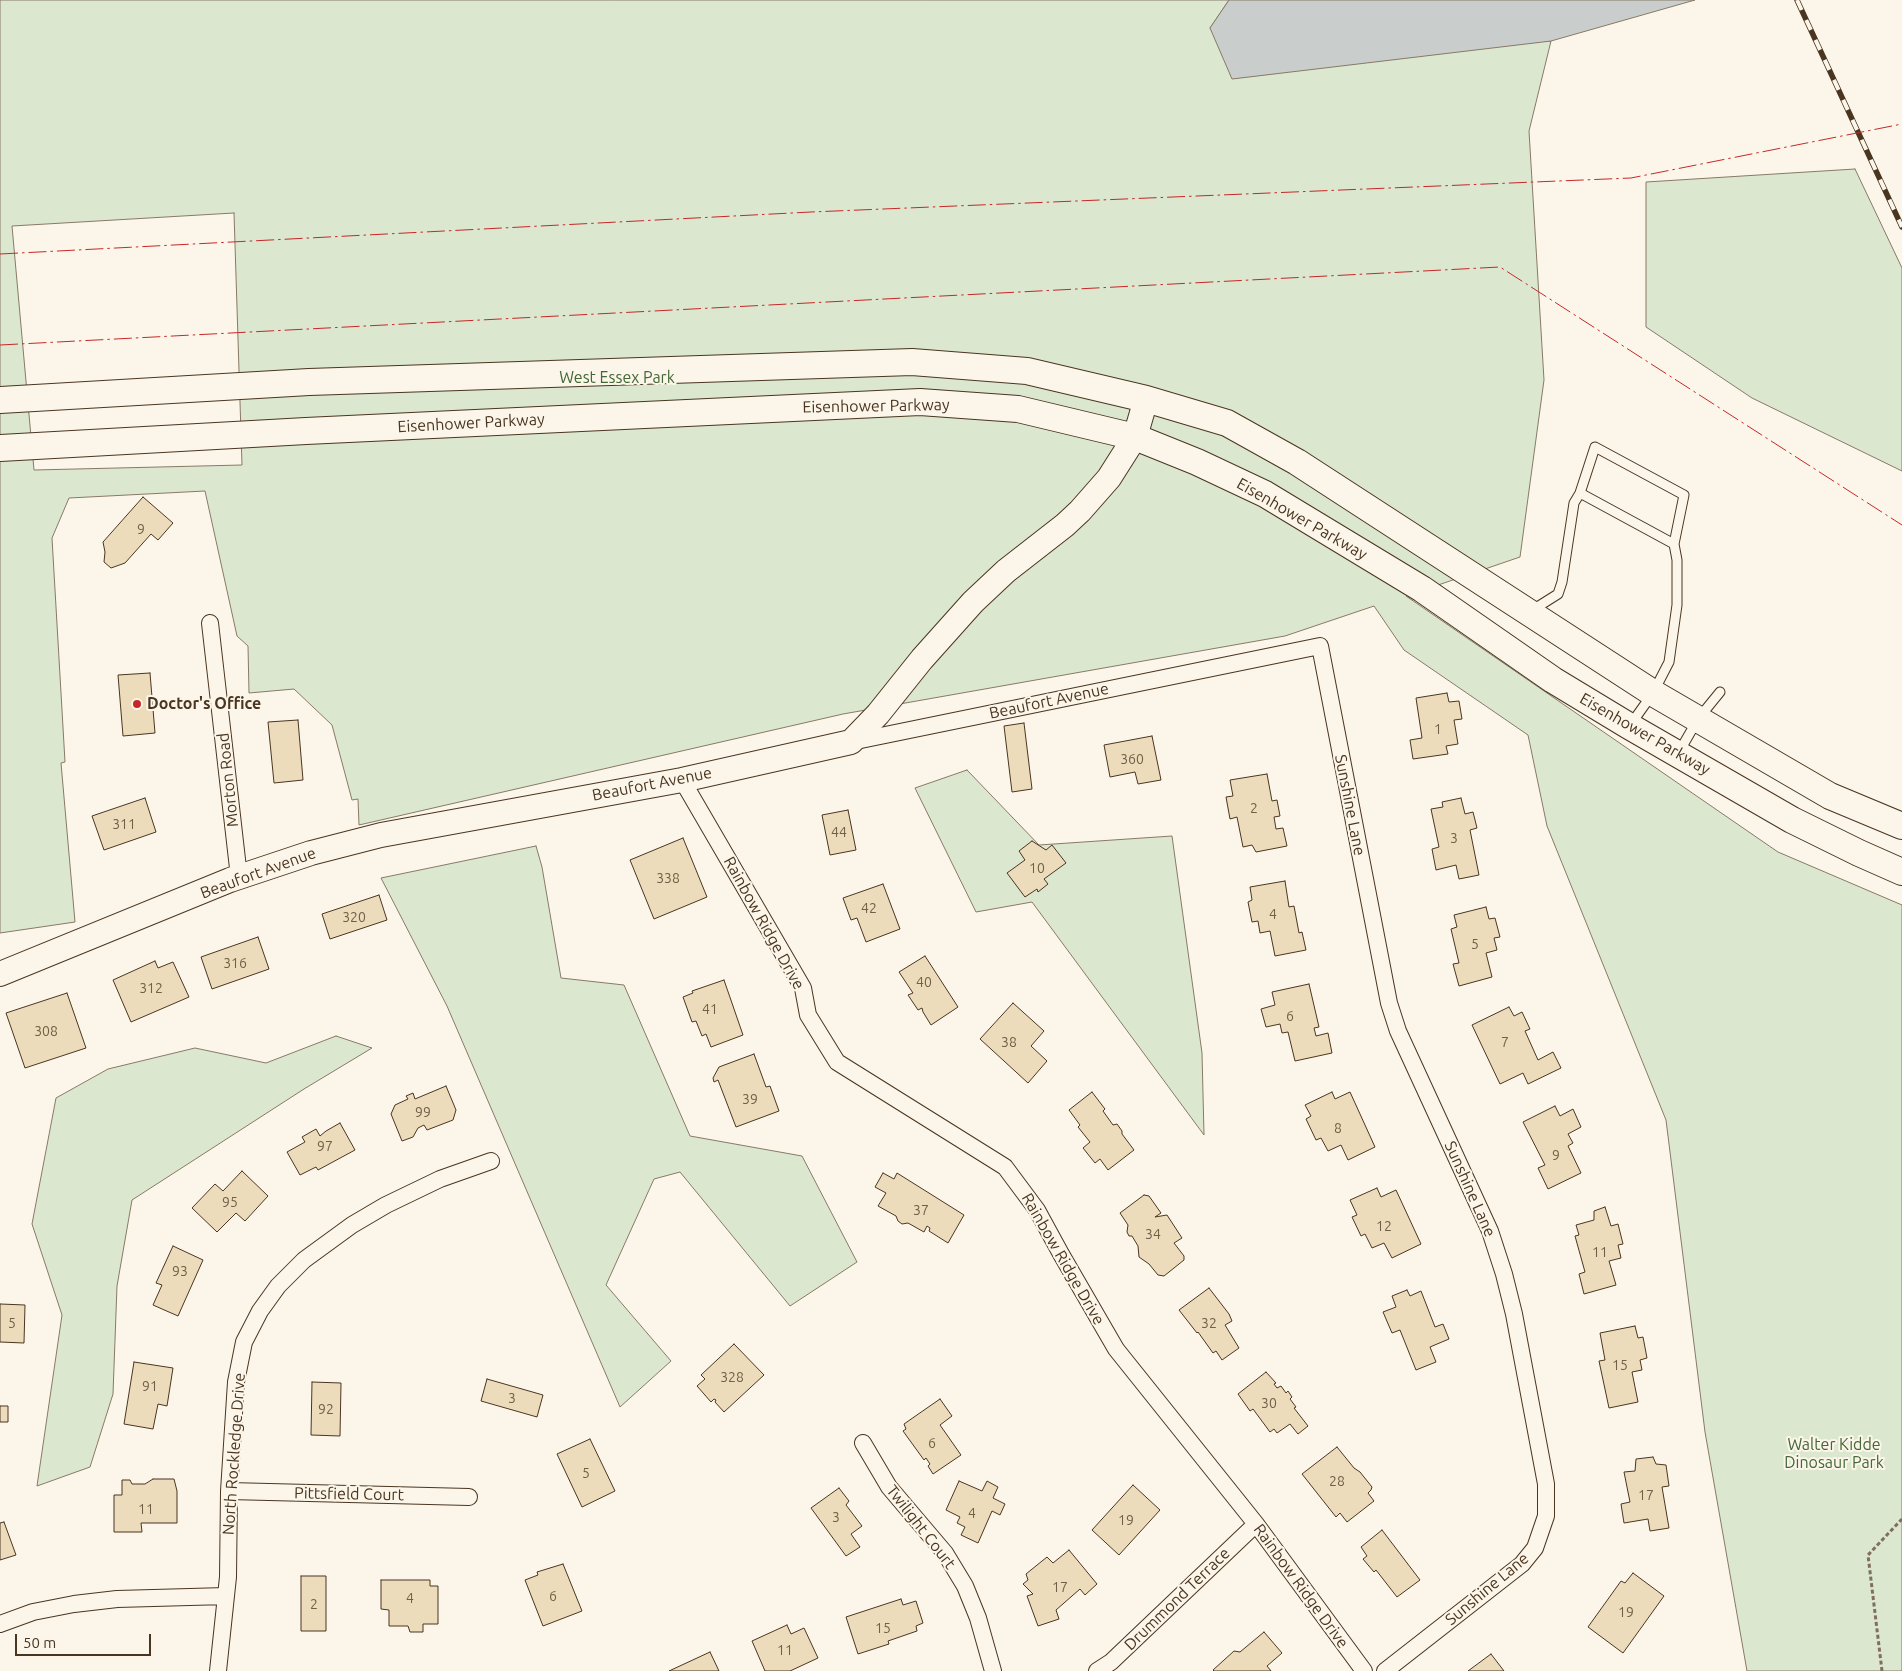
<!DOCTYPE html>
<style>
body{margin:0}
#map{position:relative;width:1902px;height:1671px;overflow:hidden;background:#fbf6e9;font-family:Ubuntu,sans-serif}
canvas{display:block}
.scale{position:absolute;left:15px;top:1634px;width:136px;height:22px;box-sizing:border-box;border:2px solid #4a3520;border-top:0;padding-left:6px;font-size:15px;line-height:18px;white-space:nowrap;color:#4a3520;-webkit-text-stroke:4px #fbf6e9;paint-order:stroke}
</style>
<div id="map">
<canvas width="1902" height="1671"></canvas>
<div class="scale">50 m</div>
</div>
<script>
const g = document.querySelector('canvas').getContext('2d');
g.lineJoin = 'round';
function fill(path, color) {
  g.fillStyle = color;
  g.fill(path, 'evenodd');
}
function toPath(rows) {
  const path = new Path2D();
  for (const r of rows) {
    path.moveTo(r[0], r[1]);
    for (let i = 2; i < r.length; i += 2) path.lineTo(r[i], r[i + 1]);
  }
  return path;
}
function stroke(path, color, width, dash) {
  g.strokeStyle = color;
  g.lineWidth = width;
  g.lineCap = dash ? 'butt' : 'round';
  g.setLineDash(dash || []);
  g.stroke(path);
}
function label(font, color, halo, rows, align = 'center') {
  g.font = font + ' Ubuntu,sans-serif';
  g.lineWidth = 4;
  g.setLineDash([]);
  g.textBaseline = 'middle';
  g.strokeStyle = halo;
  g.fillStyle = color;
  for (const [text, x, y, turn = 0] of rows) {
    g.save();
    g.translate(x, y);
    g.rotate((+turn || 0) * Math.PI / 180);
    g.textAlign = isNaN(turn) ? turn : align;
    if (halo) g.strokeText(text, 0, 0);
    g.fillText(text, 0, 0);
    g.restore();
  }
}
const green = toPath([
 [0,0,1229,0,1210,28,1229,57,1551,41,1529,131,1544,380,1520,557,1406,596,1778,852,1902,905,1902,1671,1747,1671,1705,1432,1666,1120,1547,826,1528,735,1404,650,1374,606,1285,636,843,714,359,825,358,799,352,800,332,725,294,689,249,693,248,646,237,636,205,491,69,498,52,538,65,762,61,763,75,922,0,933,0,0],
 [234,213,242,465,34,470,12,226,234,213],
 [1855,169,1902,268,1902,471,1752,398,1646,327,1646,182,1855,169],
 [967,770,1039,845,1172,836,1202,1053,1204,1135,1032,902,976,912,915,788,967,770],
 [536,846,542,867,561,978,624,985,690,1136,802,1156,857,1262,790,1306,680,1172,654,1179,606,1285,671,1361,620,1407,447,1006,381,878,536,846],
 [336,1036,372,1048,304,1089,132,1200,117,1286,113,1394,90,1467,37,1486,62,1315,32,1224,56,1098,108,1069,195,1048,266,1063,336,1036]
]);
fill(green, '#dce7d0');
stroke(green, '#887966', 1);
const water = toPath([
 [1229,0,1695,0,1551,41,1232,79,1210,28,1229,0]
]);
fill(water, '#c9cecd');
stroke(water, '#887966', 1);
const building = toPath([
 [143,497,173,523,158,540,151,534,125,563,111,568,104,562,105,552,103,542,143,497],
 [150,673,155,733,123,736,118,675,150,673],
 [1447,693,1449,702,1459,701,1462,719,1454,720,1458,744,1446,746,1448,754,1413,759,1410,740,1422,738,1416,698,1447,693],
 [298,720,303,780,274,783,268,722,298,720],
 [1024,723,1032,789,1012,792,1004,726,1024,723],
 [1152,736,1161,780,1138,784,1135,772,1110,777,1104,745,1152,736],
 [1267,774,1272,801,1277,800,1280,816,1274,817,1276,829,1283,828,1287,846,1256,852,1252,845,1243,847,1237,817,1230,819,1226,797,1233,796,1230,780,1267,774],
 [145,798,156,832,104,850,92,816,145,798],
 [1461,798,1465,814,1473,812,1477,828,1470,830,1479,875,1459,879,1456,865,1436,870,1432,849,1439,847,1431,809,1443,807,1442,802,1461,798],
 [848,810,856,850,830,855,822,815,848,810],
 [683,838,707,897,654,919,630,860,683,838],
 [1032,841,1046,850,1052,845,1066,863,1044,879,1048,884,1038,892,1037,889,1025,897,1007,873,1025,860,1019,851,1032,841],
 [1285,881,1289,907,1294,906,1299,933,1302,932,1306,950,1275,956,1270,931,1260,933,1258,921,1252,922,1248,902,1252,900,1250,887,1285,881],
 [883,884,900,929,866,942,857,918,851,920,843,898,883,884],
 [379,895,387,920,330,939,322,914,379,895],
 [1486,907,1489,919,1495,918,1500,937,1494,938,1497,950,1486,953,1492,977,1459,986,1453,964,1459,963,1451,929,1457,927,1454,915,1486,907],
 [258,937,269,969,212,989,201,957,258,937],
 [925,956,958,1007,931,1025,923,1012,922,1008,918,1010,908,995,913,993,899,972,925,956],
 [155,961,158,968,173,962,189,997,131,1022,113,980,155,961],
 [724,980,743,1035,711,1047,706,1034,702,1036,696,1021,692,1022,683,997,693,993,692,991,724,980],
 [1309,984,1319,1027,1314,1028,1316,1036,1328,1033,1332,1053,1295,1061,1288,1032,1282,1033,1280,1024,1266,1027,1261,1009,1275,1005,1272,992,1309,984],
 [67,993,86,1048,25,1068,6,1013,67,993],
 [1013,1003,1044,1031,1031,1046,1047,1061,1028,1083,980,1039,1013,1003],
 [1509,1007,1514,1016,1522,1012,1530,1029,1525,1031,1538,1060,1553,1052,1561,1068,1528,1084,1523,1073,1500,1084,1472,1025,1509,1007],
 [754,1054,766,1087,770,1086,779,1111,736,1127,718,1080,714,1082,713,1078,719,1067,754,1054],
 [446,1086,456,1110,453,1120,427,1130,424,1125,418,1128,413,1137,402,1141,391,1114,395,1105,408,1099,406,1096,413,1093,415,1099,446,1086],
 [1092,1092,1105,1109,1103,1111,1113,1125,1117,1124,1122,1131,1122,1134,1134,1150,1108,1170,1100,1159,1095,1163,1083,1148,1090,1142,1078,1127,1080,1125,1069,1110,1092,1092],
 [1332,1092,1335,1099,1350,1092,1375,1147,1348,1160,1341,1145,1328,1151,1321,1138,1316,1140,1306,1119,1311,1116,1305,1105,1332,1092],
 [1555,1106,1560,1116,1573,1109,1581,1127,1568,1134,1573,1143,1568,1146,1581,1173,1548,1189,1538,1168,1545,1165,1523,1122,1555,1106],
 [340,1123,355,1150,318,1170,316,1167,300,1175,287,1152,305,1142,302,1137,316,1129,320,1136,326,1131,340,1123],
 [242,1171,268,1196,245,1221,236,1213,217,1232,192,1208,215,1184,223,1191,242,1171],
 [883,1173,894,1179,897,1173,964,1215,948,1243,929,1231,930,1228,927,1226,924,1232,908,1223,902,1224,898,1221,896,1216,878,1206,886,1193,875,1187,883,1173],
 [1377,1188,1381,1197,1396,1190,1421,1244,1392,1258,1384,1243,1372,1248,1365,1234,1361,1236,1352,1217,1357,1215,1350,1200,1377,1188],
 [1144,1195,1149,1196,1161,1213,1155,1217,1167,1215,1182,1238,1174,1243,1184,1256,1184,1260,1164,1276,1158,1275,1149,1264,1139,1257,1138,1246,1132,1236,1129,1236,1127,1232,1128,1225,1120,1213,1144,1195],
 [1605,1207,1611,1226,1618,1224,1623,1244,1618,1245,1621,1258,1609,1261,1616,1285,1584,1294,1579,1274,1585,1272,1575,1236,1579,1235,1576,1225,1594,1220,1594,1211,1605,1207],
 [173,1246,203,1260,178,1316,153,1305,162,1285,156,1283,173,1246],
 [1209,1288,1229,1314,1232,1321,1225,1325,1239,1348,1222,1360,1216,1351,1213,1353,1198,1332,1197,1333,1179,1310,1209,1288],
 [1407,1290,1410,1296,1421,1291,1435,1327,1443,1324,1449,1339,1430,1347,1436,1362,1416,1370,1400,1330,1392,1333,1383,1312,1396,1307,1392,1296,1407,1290],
 [0,1304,25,1305,24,1343,0,1342,0,1304],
 [1635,1326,1638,1338,1643,1337,1647,1358,1640,1360,1642,1370,1632,1372,1638,1402,1609,1408,1599,1361,1605,1360,1600,1333,1635,1326],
 [734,1344,764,1375,724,1412,715,1402,716,1400,714,1399,711,1402,697,1386,705,1379,701,1375,734,1344],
 [134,1362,173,1368,167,1406,158,1404,153,1429,124,1424,134,1362],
 [1266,1372,1276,1383,1274,1384,1277,1388,1281,1386,1286,1393,1288,1391,1292,1397,1290,1399,1296,1407,1294,1408,1308,1426,1298,1434,1290,1424,1277,1433,1274,1429,1270,1432,1253,1409,1250,1411,1238,1394,1266,1372],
 [487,1379,543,1395,537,1417,481,1401,487,1379],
 [312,1382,341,1383,340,1436,311,1435,312,1382],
 [940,1399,952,1416,940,1425,961,1455,933,1474,928,1466,930,1464,926,1458,924,1460,903,1431,906,1429,904,1424,940,1399],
 [0,1406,8,1406,8,1422,0,1422,0,1406],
 [590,1439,615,1491,582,1507,557,1454,590,1439],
 [1337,1447,1354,1468,1360,1472,1372,1487,1371,1490,1368,1493,1374,1501,1347,1522,1340,1513,1336,1517,1302,1474,1337,1447],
 [1653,1457,1656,1464,1666,1465,1669,1486,1662,1487,1669,1528,1650,1531,1648,1519,1624,1523,1621,1504,1630,1502,1624,1472,1635,1471,1636,1459,1653,1457],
 [153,1479,174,1479,177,1491,177,1523,141,1523,142,1532,114,1532,114,1495,122,1495,122,1480,130,1480,132,1484,145,1484,153,1479],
 [959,1481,982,1491,987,1481,998,1487,993,1498,1005,1504,1000,1515,992,1511,978,1543,961,1535,965,1527,957,1523,960,1517,946,1510,959,1481],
 [1133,1485,1160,1510,1119,1555,1092,1530,1133,1485],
 [839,1488,849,1501,846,1505,862,1526,851,1534,860,1547,846,1556,811,1508,839,1488],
 [4,1522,16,1555,0,1560,0,1523,4,1522],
 [1382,1530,1420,1580,1397,1597,1376,1570,1374,1572,1363,1559,1367,1556,1361,1547,1382,1530],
 [1069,1550,1097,1584,1085,1595,1080,1589,1056,1610,1059,1619,1038,1626,1027,1596,1033,1594,1023,1584,1028,1580,1026,1574,1047,1557,1053,1563,1069,1550],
 [563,1564,582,1611,543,1626,525,1580,538,1575,537,1572,563,1564],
 [1633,1573,1664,1596,1623,1653,1588,1627,1621,1581,1625,1583,1633,1573],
 [301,1576,326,1576,326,1631,301,1631,301,1576],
 [381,1580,430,1580,430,1586,438,1586,438,1624,423,1624,423,1632,410,1632,408,1626,389,1626,389,1610,381,1609,381,1580],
 [901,1599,903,1605,916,1601,923,1623,916,1626,917,1631,888,1641,889,1644,858,1654,846,1617,901,1599],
 [787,1625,791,1634,804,1628,818,1658,790,1671,765,1671,752,1641,787,1625],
 [1264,1632,1282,1653,1267,1666,1271,1671,1214,1671,1213,1670,1234,1651,1240,1652,1264,1632],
 [710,1652,719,1671,669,1671,710,1652],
 [1491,1654,1504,1671,1468,1671,1491,1654]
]);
fill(building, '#ecdcbc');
stroke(building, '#4a3520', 1);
const lane = toPath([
 [1580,493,1595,447,1684,495,1674,544],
 [1531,611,1558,594,1562,582,1574,503,1580,493,1674,544,1677,560,1677,605,1669,662,1653,693,1631,724],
 [1679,752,1698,719,1720,692]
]);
const street = toPath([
 [210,623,239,877],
 [851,742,1320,646,1389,1003,1398,1031,1490,1231,1504,1274,1514,1314,1546,1484,1546,1516,1535,1548,1522,1564,1385,1671],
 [682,780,803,988,808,1015,837,1062,1005,1167,1037,1210,1061,1254,1116,1349,1256,1524,1364,1671],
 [863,1443,889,1487,945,1553,965,1586,978,1618,993,1671],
 [229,1491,469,1497],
 [0,1624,33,1612,74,1604,117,1599,226,1596],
 [218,1671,228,1577,229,1491,236,1382,244,1342,260,1311,278,1286,304,1260,352,1225,386,1205,440,1179,491,1161],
 [1097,1671,1111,1662,1256,1524]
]);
const secondary = toPath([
 [0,974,230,880,311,853,381,835,682,780,851,742,878,714,922,659,973,602,1006,571,1065,525,1080,511,1109,478,1135,437,1146,399]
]);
const primary = toPath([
 [0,400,309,382,912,362,1027,371,1146,399,1227,423,1297,462,1653,693,1830,796,1902,826],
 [0,448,306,431,920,402,1018,409,1135,437,1197,462,1265,494,1422,589,1553,680,1629,726,1792,820,1859,853,1902,872]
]);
stroke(lane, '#4a3520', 11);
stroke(street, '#4a3520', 18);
stroke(secondary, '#4a3520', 26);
stroke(primary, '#4a3520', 28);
stroke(toPath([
 [1882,1671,1868,1555,1902,1519]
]), '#7f6f5c', 3, [4, 2.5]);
stroke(lane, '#fbf6e9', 9);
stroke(street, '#fbf6e9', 16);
stroke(secondary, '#fbf6e9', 24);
stroke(primary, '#fbf6e9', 26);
const rail = toPath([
 [1797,0,1902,227]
]);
stroke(rail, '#4a3520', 5.5);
stroke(rail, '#fbf6e9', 4, [11]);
stroke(toPath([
 [0,254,811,212,1631,178,1902,124],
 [0,345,1500,267,1902,525]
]), '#c62828', 1, [18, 4, 2.5, 4]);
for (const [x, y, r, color] of [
 [137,704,5,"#c62828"]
]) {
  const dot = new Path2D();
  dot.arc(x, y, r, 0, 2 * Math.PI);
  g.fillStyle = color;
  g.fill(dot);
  stroke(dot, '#fbf6e9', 2);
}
label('14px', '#725f47', null, [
 ["9",141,529],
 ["1",1438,729],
 ["360",1132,759],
 ["2",1254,808],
 ["311",124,824],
 ["44",839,832],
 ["3",1454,838],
 ["10",1037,868],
 ["338",668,878],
 ["42",869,908],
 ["4",1273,914],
 ["320",354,917],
 ["5",1475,944],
 ["316",235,963],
 ["40",924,982],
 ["312",151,988],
 ["41",710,1009],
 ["6",1290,1016],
 ["308",46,1031],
 ["38",1009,1042],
 ["7",1505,1042],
 ["39",750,1099],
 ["99",423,1112],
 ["8",1338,1128],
 ["97",325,1146],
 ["9",1556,1155],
 ["95",230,1202],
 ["37",921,1210],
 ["12",1384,1226],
 ["34",1153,1234],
 ["11",1600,1252],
 ["93",180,1271],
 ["5",12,1323],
 ["32",1209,1323],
 ["15",1620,1365],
 ["328",732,1377],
 ["91",150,1386],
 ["3",512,1398],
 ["30",1269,1403],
 ["92",326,1409],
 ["6",932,1443],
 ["5",586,1473],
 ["28",1337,1481],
 ["17",1646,1495],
 ["11",146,1509],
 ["4",972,1513],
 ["3",836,1517],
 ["19",1126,1520],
 ["17",1060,1587],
 ["6",553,1596],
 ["4",410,1598],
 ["2",314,1604],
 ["19",1626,1612],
 ["15",883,1628],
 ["11",785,1650]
]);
label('16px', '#436837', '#fbf6e9', [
 ["West Essex Park",617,378],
 ["Walter Kidde",1834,1445],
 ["Dinosaur Park",1834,1463]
]);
label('16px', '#4a3520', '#fbf6e9', [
 ["Eisenhower Parkway",876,406,-1],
 ["Eisenhower Parkway",471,423,-3],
 ["Eisenhower Parkway",1302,519,30],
 ["Beaufort Avenue",1049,701,-12],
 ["Eisenhower Parkway",1645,734,30],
 ["Morton Road",228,780,-96],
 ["Beaufort Avenue",652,784,-11],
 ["Sunshine Lane",1350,805,79],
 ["Beaufort Avenue",258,873,-20],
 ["Rainbow Ridge Drive",764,923,61],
 ["Sunshine Lane",1470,1189,66],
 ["Rainbow Ridge Drive",1063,1259,60],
 ["North Rockledge Drive",234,1454,-86],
 ["Pittsfield Court",349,1494,1],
 ["Twilight Court",921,1527,52],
 ["Rainbow Ridge Drive",1301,1586,54],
 ["Sunshine Lane",1487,1589,-40],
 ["Drummond Terrace",1177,1599,-44]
]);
label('bold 16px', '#4a3520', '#fbf6e9', [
 ["Doctor's Office",147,704]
], 'left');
</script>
